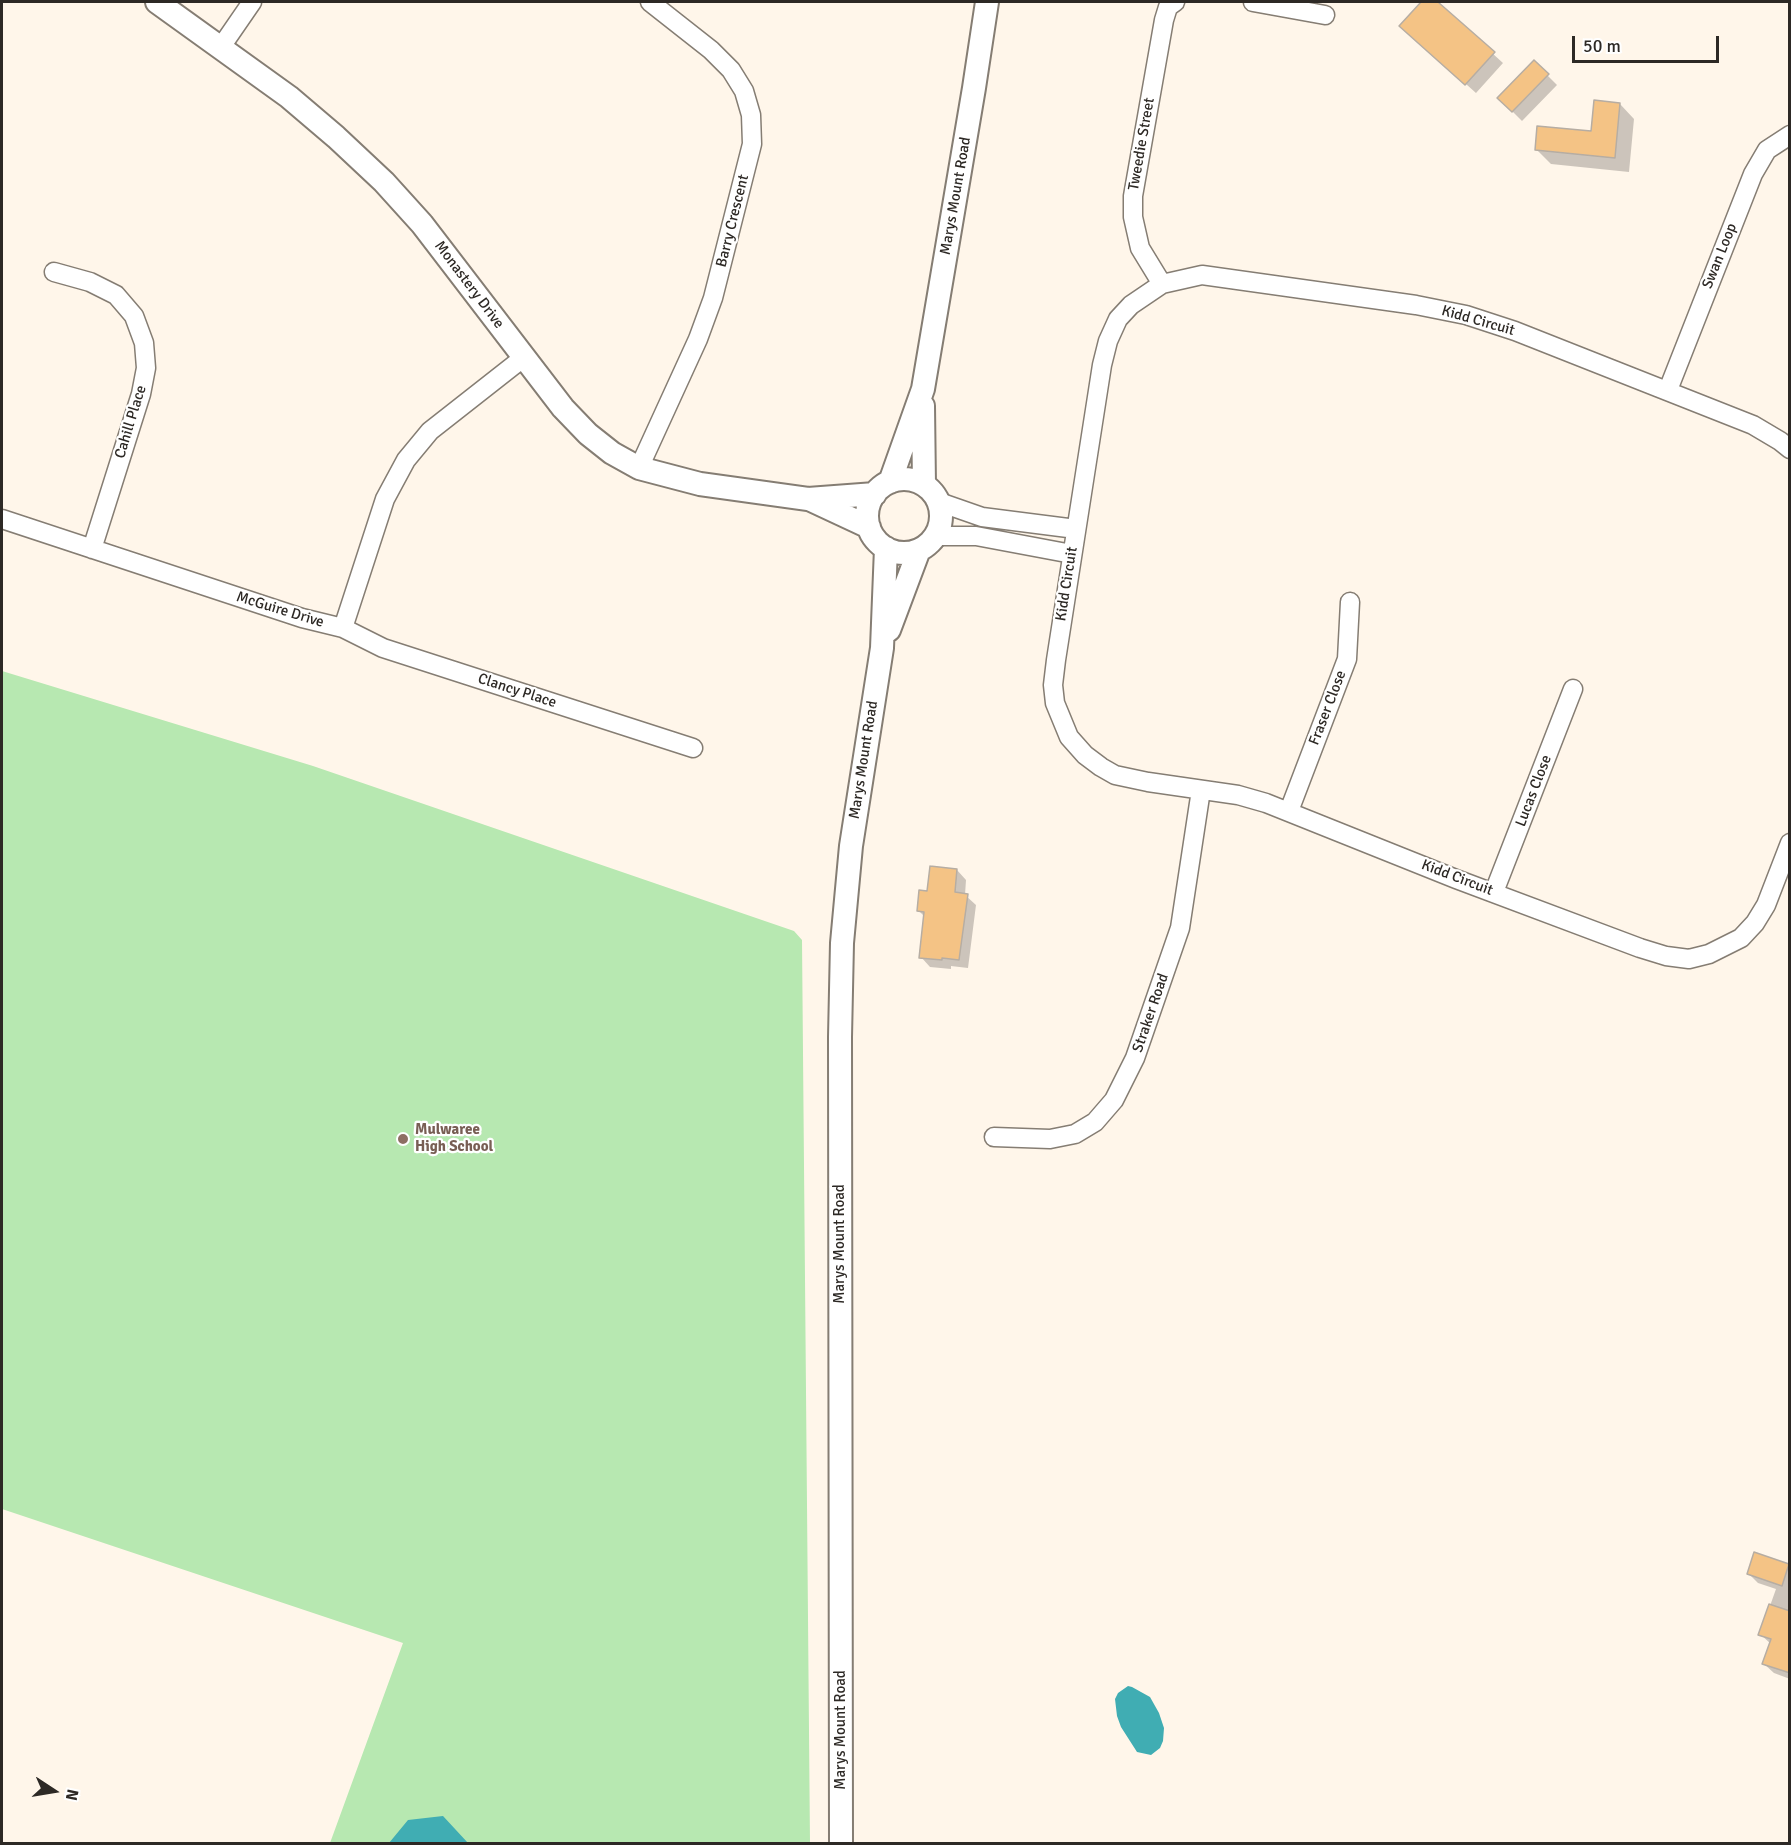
<!DOCTYPE html>
<style>
body{margin:0}
#map{position:relative;width:1791px;height:1845px;overflow:hidden;background:#fff6ea;font-family:Signika,sans-serif}
canvas{display:block}
.frame{position:absolute;inset:0;border:3px solid #2d2925;pointer-events:none}
.north{position:absolute;left:24px;top:1761px;width:60px;height:60px;-webkit-text-stroke:4px #fff;paint-order:stroke;rotate:102deg;font-size:16px;font-weight:700;line-height:24px;text-align:center;color:#2d2925}
.north::after{content:'';display:block;margin:auto;width:21px;height:27px;background:#2d2925;clip-path:polygon(50% 0,100% 100%,50% 72%,0 100%)}
.scale{position:absolute;left:1572px;top:36px;width:147px;height:27px;box-sizing:border-box;border:3px solid #2d2925;border-top:0;padding-left:8px;font-size:18px;line-height:21px;white-space:nowrap;color:#2d2925;-webkit-text-stroke:4px #fff;paint-order:stroke}
</style>
<div id="map">
<canvas width="1791" height="1845"></canvas>
<div class="frame"></div>
<div class="north">N</div>
<div class="scale">50 m</div>
</div>
<script>
const g = document.querySelector('canvas').getContext('2d');
g.lineJoin = 'round';
function fill(path, color) {
  g.fillStyle = color;
  g.fill(path, 'evenodd');
}
function toPath(rows) {
  const path = new Path2D();
  for (const r of rows) {
    if (r.length === 3) {
      path.moveTo(r[0] + r[2], r[1]);
      path.arc(r[0], r[1], r[2], 0, 2 * Math.PI);
      continue;
    }
    path.moveTo(r[0], r[1]);
    for (let i = 2; i < r.length; i += 2) path.lineTo(r[i], r[i + 1]);
  }
  return path;
}
function stroke(path, color, width, dash) {
  g.strokeStyle = color;
  g.lineWidth = width;
  g.lineCap = dash ? 'butt' : 'round';
  g.setLineDash(dash || []);
  g.stroke(path);
}
function label(font, color, halo, rows, align = 'center') {
  g.font = font + ' Signika,sans-serif';
  g.lineWidth = 4.5;
  g.setLineDash([]);
  g.textBaseline = 'middle';
  g.strokeStyle = halo;
  g.fillStyle = color;
  for (const [text, x, y, turn = 0] of rows) {
    g.save();
    g.translate(x, y);
    g.rotate((+turn || 0) * Math.PI / 180);
    g.textAlign = isNaN(turn) ? turn : align;
    if (halo) g.strokeText(text, 0, 0);
    g.fillText(text, 0, 0);
    g.restore();
  }
}
fill(toPath([
 [2,671,313,766,794,931,802,940,810,1843,330,1843,403,1643,2,1509]
]), '#b7e8b1');
fill(toPath([
 [1128,1686,1132,1687,1150,1697,1159,1713,1164,1728,1163,1741,1160,1748,1151,1755,1137,1752,1121,1727,1117,1716,1115,1699,1118,1693],
 [443,1816,468,1843,389,1843,408,1820]
]), '#40adb3');
fill(toPath([
 [1423,2,1436,2,1503,63,1476,93,1401,26],
 [1534,62,1557,85,1522,121,1499,98],
 [1620,104,1634,119,1629,172,1551,164,1537,150,1592,133],
 [957,870,966,880,965,895,976,905,968,968,951,966,951,969,930,967,921,957,925,917,918,910,928,892],
 [1789,1565,1790,1566,1790,1679,1774,1673,1764,1664,1771,1644,1760,1634,1776,1589,1758,1583,1748,1573]
]), '#0003');
const building = toPath([
 [1421,2,1438,2,1495,52,1465,85,1399,26,1421,2],
 [1534,60,1549,74,1512,112,1497,98,1534,60],
 [1594,100,1620,103,1615,158,1535,150,1537,126,1591,131,1594,100],
 [930,866,957,869,955,892,968,894,959,960,942,958,942,960,919,958,924,912,917,911,919,890,927,891,930,866],
 [1754,1552,1789,1564,1782,1586,1747,1574,1754,1552],
 [1769,1604,1790,1611,1790,1673,1762,1664,1771,1639,1758,1635,1769,1604]
]);
fill(building, '#f4c385');
stroke(building, '#b6ada3', 1.5);
const minor = toPath([
 [1253,2,1325,15],
 [221,47,252,2],
 [54,272,90,282,116,295,134,316,144,343,146,368,141,394,92,549],
 [1162,284,1140,248,1133,217,1133,196,1164,20,1168,7,1175,2],
 [1668,390,1753,174,1767,150,1790,135],
 [1790,449,1780,441,1753,425,1515,331,1466,315,1416,305,1202,275,1162,284,1131,305,1118,319,1108,341,1102,365,1056,660,1053,685,1055,703,1069,737,1085,755,1101,767,1115,775,1148,782,1238,795,1266,803,1456,879,1640,948,1666,956,1689,959,1709,954,1741,938,1755,923,1766,905,1790,843],
 [639,468,698,339,713,298,752,144,751,115,744,91,731,70,711,50,650,2],
 [939,502,982,517,1076,529],
 [2,519,302,618,343,628,385,499,406,460,430,431,523,358],
 [935,536,976,536,1072,554],
 [343,628,383,648,693,748],
 [1289,811,1347,659,1350,602],
 [1494,892,1573,689],
 [994,1137,1050,1139,1075,1134,1095,1122,1114,1100,1135,1058,1180,928,1201,790]
]);
const tertiary = toPath([
 [157,2,289,97,336,137,384,182,422,224,563,408,588,434,612,453,639,468,700,484,808,499,875,494],
 [923,406,924,485],
 [904,516,37],
 [890,482,923,389,974,88,987,2],
 [809,499,869,527],
 [889,630,919,550],
 [841,1844,840,1037,842,943,851,846,882,648,886,548]
]);
stroke(minor, '#857d73', 21);
stroke(tertiary, '#857d73', 26);
stroke(minor, '#fff', 18);
stroke(tertiary, '#fff', 22);
for (const [x, y, r, color] of [
 [403,1139,6,"#8d6e63"]
]) {
  const dot = new Path2D();
  dot.arc(x, y, r, 0, 2 * Math.PI);
  g.fillStyle = color;
  g.fill(dot);
  stroke(dot, '#fff', 2);
}
label('15px', '#2d2925', '#fff', [
 ["Tweedie Street",1142,144,-80],
 ["Marys Mount Road",956,196,-80],
 ["Barry Crescent",733,221,-76],
 ["Swan Loop",1720,256,-68],
 ["Monastery Drive",469,285,53],
 ["Kidd Circuit",1478,321,16],
 ["Cahill Place",131,422,-73],
 ["Kidd Circuit",1067,584,-81],
 ["McGuire Drive",280,610,17],
 ["Clancy Place",517,691,18],
 ["Fraser Close",1328,708,-69],
 ["Marys Mount Road",864,760,-81],
 ["Lucas Close",1534,791,-69],
 ["Kidd Circuit",1457,878,21],
 ["Straker Road",1151,1013,-71],
 ["Marys Mount Road",840,1244,-90],
 ["Marys Mount Road",841,1730,-90]
]);
label('bold 15px', '#785e54', '#fff', [
 ["Mulwaree",415,1130],
 ["High School",415,1147]
], 'left');
</script>
